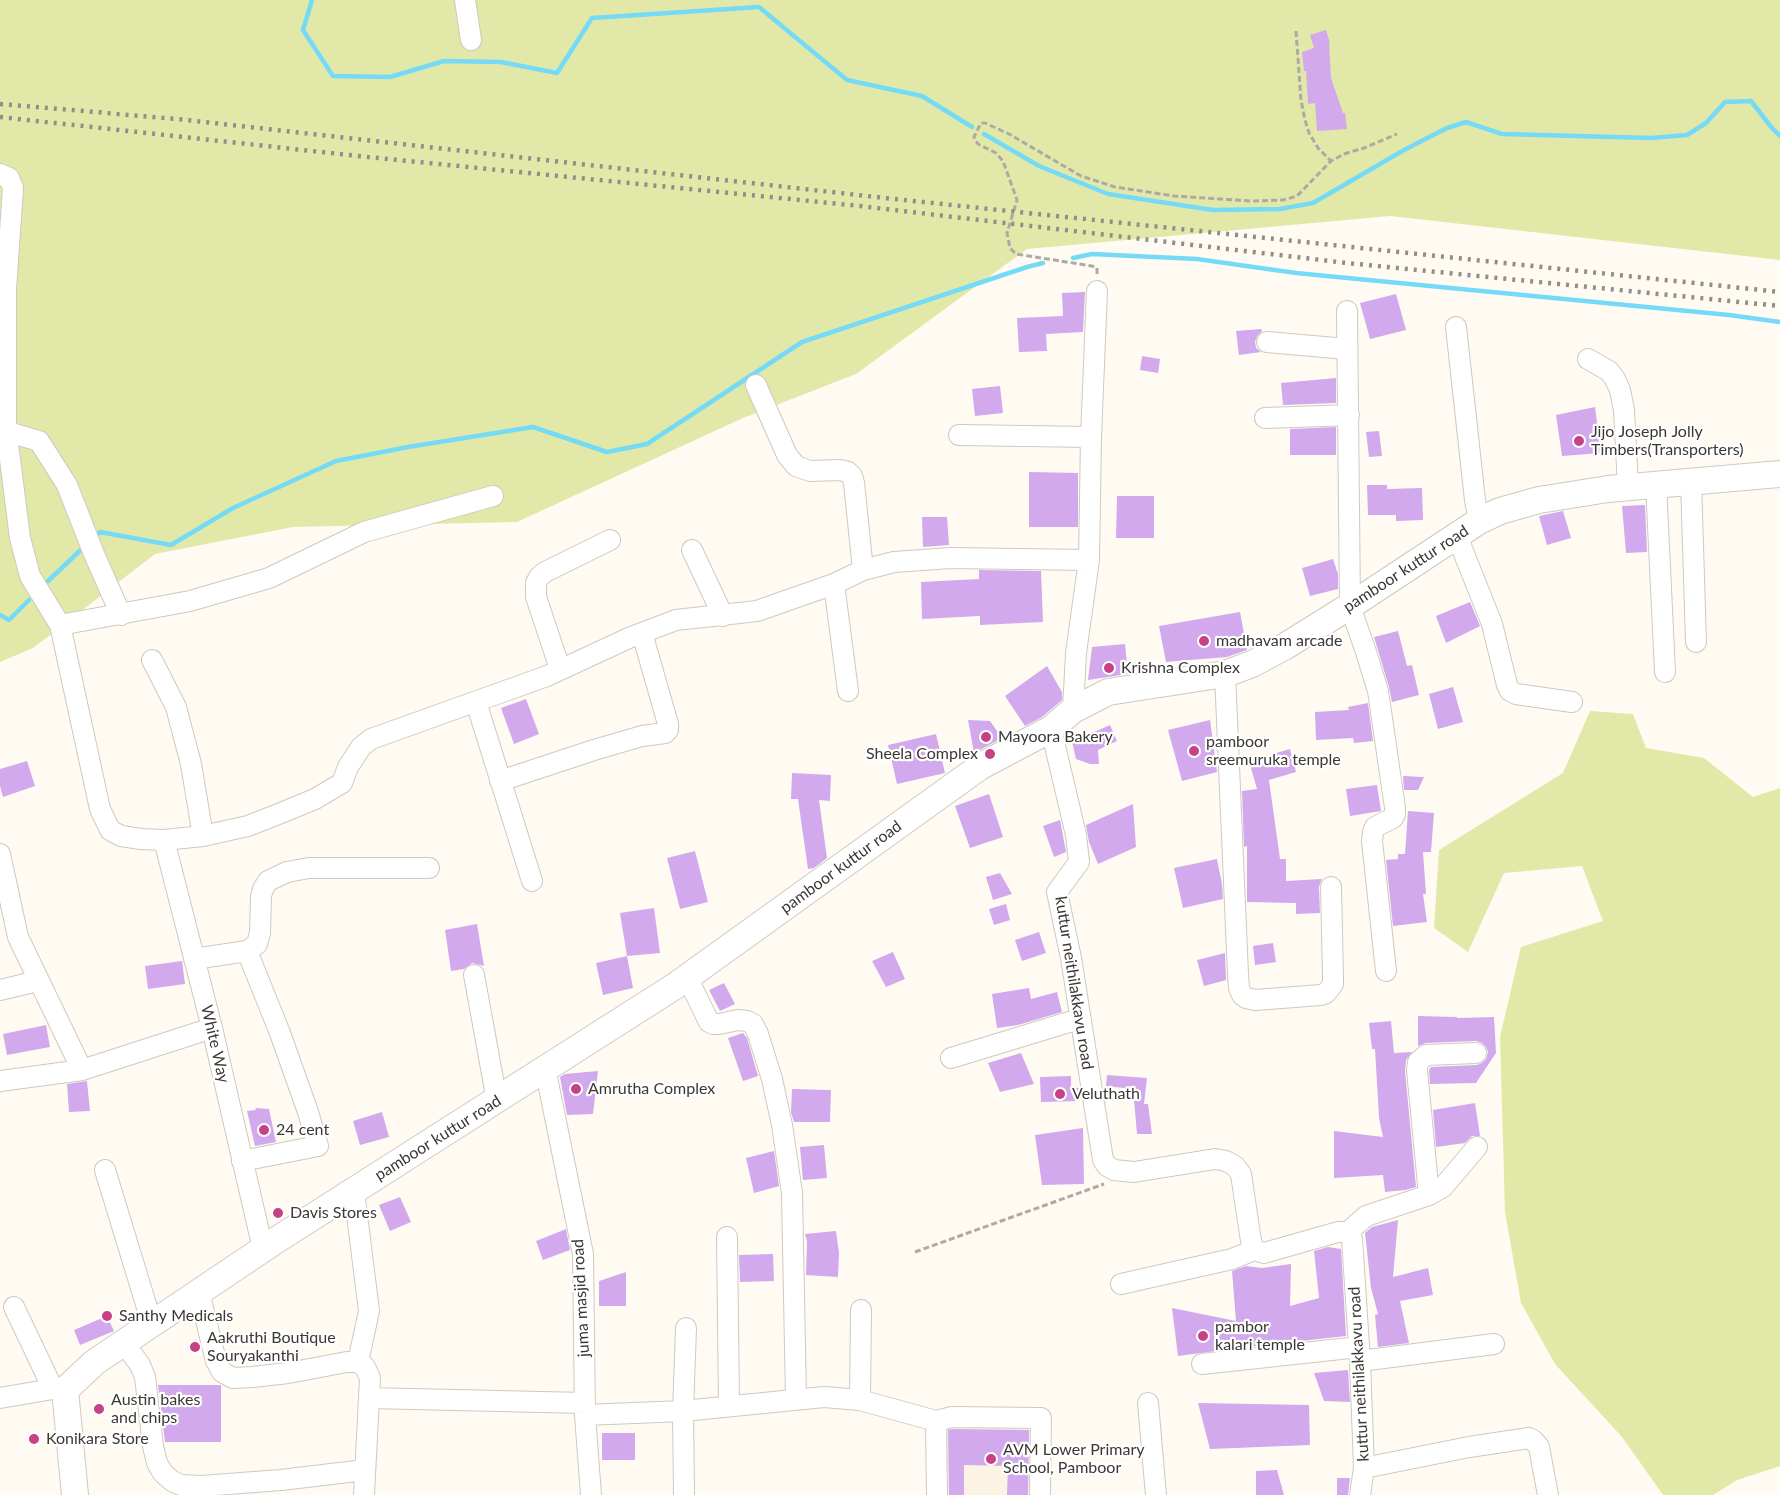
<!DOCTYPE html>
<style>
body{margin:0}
canvas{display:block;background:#fffbf3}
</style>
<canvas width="1780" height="1495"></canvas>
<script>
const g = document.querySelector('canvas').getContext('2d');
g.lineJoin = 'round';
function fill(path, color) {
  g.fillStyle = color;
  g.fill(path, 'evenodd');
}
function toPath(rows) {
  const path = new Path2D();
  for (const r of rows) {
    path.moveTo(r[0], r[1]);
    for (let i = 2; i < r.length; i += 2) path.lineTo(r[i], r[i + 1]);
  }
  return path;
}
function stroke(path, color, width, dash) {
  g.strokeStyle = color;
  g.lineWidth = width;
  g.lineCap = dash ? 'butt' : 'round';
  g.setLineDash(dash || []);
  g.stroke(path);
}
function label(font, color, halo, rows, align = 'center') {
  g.font = font + ' Lato,sans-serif';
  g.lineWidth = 4.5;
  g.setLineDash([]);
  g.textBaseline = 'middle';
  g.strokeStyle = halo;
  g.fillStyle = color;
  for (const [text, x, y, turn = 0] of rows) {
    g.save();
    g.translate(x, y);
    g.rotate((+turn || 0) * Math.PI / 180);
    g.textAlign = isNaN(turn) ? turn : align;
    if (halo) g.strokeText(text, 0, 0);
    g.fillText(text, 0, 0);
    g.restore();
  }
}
fill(toPath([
 [938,1421,1043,1423,1043,1495,938,1495]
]), '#fcf3e3');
fill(toPath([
 [0,0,1780,0,1780,260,1390,216,1027,249,856,374,743,418,517,522,293,527,155,554,33,648,0,662],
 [1590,711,1633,714,1646,748,1704,758,1753,797,1780,788,1780,1466,1737,1480,1713,1495,1663,1495,1622,1437,1555,1364,1521,1303,1505,1212,1500,1037,1521,947,1603,921,1582,866,1504,873,1468,952,1434,928,1439,850,1563,773]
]), '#e2e9a8');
stroke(toPath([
 [312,0,303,30,333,76,390,77,444,61,501,62,557,73,592,18,759,7,847,80,922,96,972,127],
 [984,134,1039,166,1108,194,1213,210,1280,209,1313,203,1404,150,1447,128,1466,122,1502,134,1651,138,1687,135,1706,123,1725,102,1751,101,1772,128,1780,136],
 [1073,258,1092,254,1197,259,1296,273,1729,315,1780,322],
 [94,538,100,532,171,545,233,508,336,461,408,447,533,427,607,452,647,444,802,342,1027,267,1043,263],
 [48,581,85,546],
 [0,615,9,620,29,600]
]), '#74daf6', 4.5);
fill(toPath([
 [1326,30,1330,43,1329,43,1331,78,1343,113,1345,113,1347,129,1317,131,1315,103,1308,104,1306,71,1304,71,1302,52,1314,48,1310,35],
 [1085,292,1083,332,1046,334,1047,351,1019,352,1017,318,1063,316,1062,293],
 [1396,294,1406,330,1370,339,1360,303],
 [1261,329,1262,331,1257,336,1255,342,1256,348,1261,352,1239,355,1236,331],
 [1142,356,1160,359,1158,373,1140,370],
 [1336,378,1336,403,1283,405,1281,383],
 [1000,386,1003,413,975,416,972,389],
 [1595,407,1601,453,1562,456,1556,415],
 [1336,427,1336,455,1290,455,1290,429],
 [1379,431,1382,456,1369,457,1366,432],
 [1029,472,1078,473,1078,527,1029,527],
 [1367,485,1387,485,1387,489,1422,488,1423,520,1396,521,1396,515,1368,515],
 [1117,496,1154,496,1154,538,1116,538],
 [1645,505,1647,552,1626,553,1622,506],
 [1563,511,1571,538,1547,545,1539,516],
 [922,517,947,517,949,545,923,547],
 [1333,559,1338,574,1338,589,1310,596,1302,568],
 [979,570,1041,571,1043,622,980,625,980,616,922,619,921,582,979,579],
 [1470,602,1480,626,1446,643,1436,616],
 [1240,612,1247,650,1227,657,1166,662,1159,626],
 [1398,631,1407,666,1412,665,1419,695,1392,702,1389,687,1374,637],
 [1125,644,1128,674,1088,680,1092,647],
 [1047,666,1062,692,1062,700,1042,717,1025,726,1005,696],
 [1453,687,1463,722,1438,729,1429,694],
 [526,699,539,734,514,744,501,708],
 [1368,703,1373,741,1354,743,1353,738,1316,740,1315,712,1349,710,1348,707],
 [968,720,990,721,1002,738,974,753],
 [1210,720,1217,772,1182,781,1168,730],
 [1110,725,1117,741,1098,750,1099,764,1090,764,1076,759,1072,742],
 [936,734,945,773,897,784,888,745],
 [1290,749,1296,772,1269,780,1280,859,1286,859,1286,881,1322,879,1319,887,1320,913,1296,914,1296,903,1247,902,1247,846,1244,847,1242,791,1257,789,1249,761],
 [27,761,35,786,3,797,0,786,0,769],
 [792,773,831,775,830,801,819,800,827,858,814,868,808,869,798,799,791,799],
 [1403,776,1424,777,1418,790,1404,790],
 [1377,785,1381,811,1350,816,1346,789],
 [989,794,1003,837,970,848,955,806],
 [1133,804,1136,847,1098,864,1089,842,1086,825],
 [1408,811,1434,813,1431,852,1423,852,1426,894,1423,894,1427,922,1393,926,1386,860,1398,859,1398,854,1405,854],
 [1060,820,1066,852,1054,857,1043,826],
 [695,851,708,902,680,909,667,858],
 [1217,859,1222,884,1223,899,1183,908,1174,868],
 [1000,873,1012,894,993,900,986,877],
 [1006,904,1010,920,994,925,989,909],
 [654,908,660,953,627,956,620,913],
 [477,924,484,966,472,963,464,969,451,971,445,930],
 [1039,932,1046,953,1022,961,1015,940],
 [1273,943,1276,962,1255,965,1253,946],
 [893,952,905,979,886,987,872,961],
 [1225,953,1226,980,1204,986,1197,960],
 [627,956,633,988,603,995,596,963],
 [182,961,185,984,148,989,145,966],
 [724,983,735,1004,720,1011,709,990],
 [1029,988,1031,999,1057,992,1062,1012,1018,1025,997,1028,992,994],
 [1418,1016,1457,1017,1457,1018,1494,1017,1496,1053,1476,1083,1430,1084,1429,1070,1431,1067,1477,1065,1482,1063,1486,1059,1488,1052,1486,1047,1482,1043,1476,1041,1426,1043,1418,1046],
 [1391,1021,1394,1053,1412,1052,1406,1060,1405,1071,1416,1187,1405,1190,1385,1192,1383,1175,1334,1178,1334,1131,1383,1137,1379,1118,1375,1049,1372,1049,1369,1023],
 [46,1025,50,1047,7,1055,3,1034],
 [743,1033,747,1038,758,1076,743,1081,728,1038],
 [1021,1053,1034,1084,1000,1092,988,1063],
 [598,1071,593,1114,567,1115,560,1077,565,1074],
 [1107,1075,1147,1078,1144,1104,1148,1104,1152,1134,1137,1134,1133,1089,1106,1086],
 [1071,1076,1071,1087,1079,1088,1080,1101,1041,1102,1040,1077],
 [87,1081,90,1111,69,1112,67,1084],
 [792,1089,831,1090,830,1122,794,1122,791,1112],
 [1475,1103,1480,1136,1472,1136,1465,1143,1436,1147,1433,1110],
 [255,1108,269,1109,276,1142,255,1146,247,1111,256,1110],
 [382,1112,389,1137,360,1145,353,1121],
 [1083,1128,1084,1184,1042,1185,1035,1135],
 [824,1145,827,1178,803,1180,800,1147],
 [774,1151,779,1186,754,1193,746,1158],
 [400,1197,411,1222,390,1231,379,1205],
 [1398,1220,1393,1277,1428,1268,1433,1295,1400,1301,1409,1343,1378,1347,1375,1315,1378,1314,1371,1288,1365,1233,1372,1227],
 [566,1229,570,1250,543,1260,536,1241],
 [836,1231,839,1253,838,1277,806,1275,807,1241,805,1234],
 [1328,1247,1341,1249,1346,1336,1247,1347,1231,1346,1231,1349,1178,1356,1172,1308,1236,1321,1232,1271,1246,1266,1262,1268,1291,1264,1290,1306,1319,1298,1314,1251],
 [773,1254,774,1281,740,1282,739,1255],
 [626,1272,626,1306,599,1306,599,1281],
 [107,1316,114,1331,80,1345,74,1330],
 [1348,1370,1350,1402,1324,1401,1314,1373],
 [158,1385,221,1385,221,1442,165,1442],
 [1198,1403,1309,1405,1310,1445,1210,1449],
 [953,1429,1029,1430,1028,1495,1007,1495,1008,1466,964,1465,964,1495,949,1495,948,1430],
 [602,1433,635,1433,635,1460,602,1460],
 [1277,1470,1284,1495,1256,1495,1256,1471],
 [1337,1478,1350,1478,1348,1495,1337,1495]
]), '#d2a9ec');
const minor = toPath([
 [465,0,471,40],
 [0,174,9,178,13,188,6,289,6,436],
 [1347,311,1350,606,1366,652,1378,691,1395,808,1395,814,1393,818,1375,827,1373,832,1372,841,1386,971],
 [1456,327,1475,500,1479,521],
 [1267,342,1347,349],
 [1588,359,1609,371,1615,379,1620,390,1624,410,1628,487],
 [756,385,787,455,796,466,810,471,840,470,848,472,852,476,854,483,863,570],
 [1265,418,1349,415],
 [0,431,6,436,8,444,20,538,30,576,60,625,100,809,110,830,121,836,141,839,164,840,203,836,248,826,281,813,315,799,342,783,348,767,361,747,371,739,547,676,631,637,676,620,757,611,834,584,863,570,894,562,951,558,1089,560],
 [5,431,39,441,67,485,94,554,121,615],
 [959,435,1091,437],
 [1691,481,1696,642],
 [1656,484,1665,672],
 [1457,536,1492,624,1507,685,1510,691,1516,694,1572,702],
 [692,550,723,616],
 [834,584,848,691],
 [60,625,190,601,269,578,364,532,493,496],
 [152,660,176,707,191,764,203,836],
 [560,669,536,597,536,583,539,577,545,572,610,540],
 [1225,674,1238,974,1239,988,1242,995,1246,998,1255,1000,1321,995,1326,993,1330,988,1333,984,1333,976,1331,887],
 [476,702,532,881],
 [1073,710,1076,653,1089,560,1091,437,1097,291],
 [1051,729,1076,835,1079,862,1057,892,1071,958,1103,1160,1107,1166,1114,1170,1134,1172,1215,1159,1226,1161,1235,1166,1241,1174,1251,1241,1254,1250,1264,1253,1338,1232,1348,1232,1352,1239,1360,1361,1364,1468,1360,1495],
 [500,781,594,750,642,736,665,733,668,730,668,724,642,633],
 [164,840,212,1028,263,1249],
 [0,854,18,937,82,1070],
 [194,959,247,951,257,944,260,933,261,896,263,889,268,881,287,872,309,868,429,868],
 [474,975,497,1101],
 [687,977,709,1022,713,1024,719,1024,738,1020,747,1021,753,1024,758,1034,772,1079,782,1125,792,1193,796,1399],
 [0,990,38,981],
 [951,1058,1079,1019],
 [545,1068,583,1254,585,1415,591,1495],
 [0,1081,82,1070,212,1028],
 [242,1161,318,1146,308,1112,280,1033,247,951],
 [105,1170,152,1324],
 [354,1191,369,1311,358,1362],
 [1429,1195,1417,1070,1418,1062,1426,1055,1476,1053],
 [1348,1232,1366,1216,1429,1195,1443,1187,1477,1147],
 [727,1237,729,1406],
 [1121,1284,1232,1259,1254,1250],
 [199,1292,216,1361,222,1372,233,1378,253,1377,288,1373,347,1362,358,1362,365,1367,370,1378,364,1495],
 [14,1307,53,1389],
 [124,1343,140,1365,145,1377,153,1446,157,1463,163,1473,172,1481,181,1485,201,1486,281,1480,365,1470],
 [1360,1361,1494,1344],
 [1202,1364,1359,1347],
 [0,1398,53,1389,65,1390],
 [369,1398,585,1403],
 [860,1400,861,1310],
 [1148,1403,1156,1495],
 [585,1415,683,1411,824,1397,860,1400,936,1421,952,1417,1041,1418,1040,1495],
 [936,1421,937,1495],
 [1364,1468,1469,1447,1529,1438,1533,1440,1539,1447,1548,1495],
 [684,1495,683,1411,686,1328]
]);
const major = toPath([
 [75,1495,65,1390,95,1362,278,1239,675,986,981,766,1051,729,1073,710,1108,692,1225,674,1252,664,1284,647,1350,606,1479,521,1500,511,1539,500,1608,489,1780,474]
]);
stroke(minor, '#cec9c0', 22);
stroke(major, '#cec9c0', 28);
stroke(toPath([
 [1296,31,1301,100,1305,120,1309,133,1318,148,1331,161],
 [1097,274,1097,268,1092,266,1016,254,1010,248,1007,233,1017,200,1003,161,996,153,978,144,975,140,974,137,981,123,985,123,1009,134,1081,176,1115,187,1174,196,1251,201,1283,200,1297,196,1331,161,1344,154,1364,148,1397,134],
 [915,1252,1104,1184]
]), '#adaaa4', 3, [6, 3]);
stroke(minor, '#fff', 20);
stroke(major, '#fff', 26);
stroke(toPath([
 [0,104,177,119,885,198,1780,292],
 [0,117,358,156,860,206,1347,263,1780,306]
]), '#908e88', 4.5, [3, 6]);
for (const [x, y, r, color] of [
 [1579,441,6,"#c64185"],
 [1204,641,6,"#c64185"],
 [1109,668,6,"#c64185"],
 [986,737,6,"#c64185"],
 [1194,751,6,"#c64185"],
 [990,754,6,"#c64185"],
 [576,1089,6,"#c64185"],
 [1060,1094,6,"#c64185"],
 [264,1130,6,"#c64185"],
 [278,1213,6,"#c64185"],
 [107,1316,6,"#c64185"],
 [1203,1336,6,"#c64185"],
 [195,1347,6,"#c64185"],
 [99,1409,6,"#c64185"],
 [34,1439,6,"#c64185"],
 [991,1459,6,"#c64185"]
]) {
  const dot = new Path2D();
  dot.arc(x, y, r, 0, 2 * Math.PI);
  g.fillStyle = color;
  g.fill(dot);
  stroke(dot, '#fff', 2);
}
label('16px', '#3a3834', '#fff', [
 ["Jijo Joseph Jolly",1591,432],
 ["Timbers(Transporters)",1591,450],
 ["madhavam arcade",1216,641],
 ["Krishna Complex",1121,668],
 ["Mayoora Bakery",998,737],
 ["pamboor",1206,742],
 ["sreemuruka temple",1206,760],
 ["Sheela Complex",978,754,"right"],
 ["Amrutha Complex",588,1089],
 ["Veluthath",1072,1094],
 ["24 cent",276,1130],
 ["Davis Stores",290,1213],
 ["Santhy Medicals",119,1316],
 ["pambor",1215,1327],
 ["kalari temple",1215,1345],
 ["Aakruthi Boutique",207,1338],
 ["Souryakanthi",207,1356],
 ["Austin bakes",111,1400],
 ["and chips",111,1418],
 ["Konikara Store",46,1439],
 ["AVM Lower Primary",1003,1450],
 ["School, Pamboor",1003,1468]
], 'left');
label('16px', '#3a3834', '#fff', [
 ["pamboor kuttur road",1406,569,-33],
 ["pamboor kuttur road",841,867,-36],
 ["kuttur neithilakkavu road",1074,983,81],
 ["White Way",215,1044,77],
 ["pamboor kuttur road",438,1138,-32],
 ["juma masjid road",581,1298,-93],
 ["kuttur neithilakkavu road",1359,1374,-93]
]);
</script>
